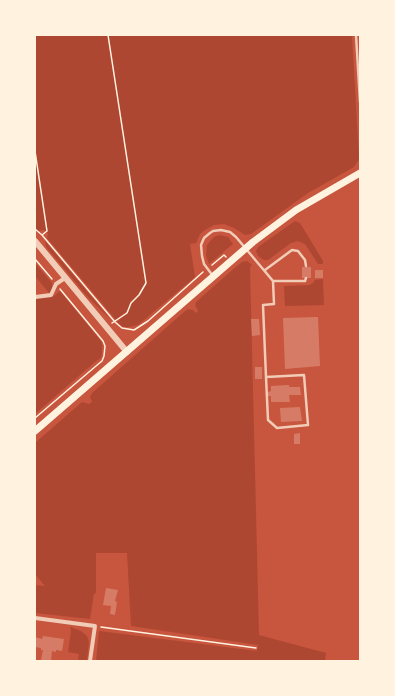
<!DOCTYPE html>
<style>
body{margin:0}
#map{position:relative;width:395px;height:696px;overflow:hidden;background:#c8553d;font-family:"DM Sans",sans-serif}
canvas{display:block}
.frame{position:absolute;inset:0;border:36px solid #fff3e0;pointer-events:none}
</style>
<div id="map">
<canvas width="395" height="696"></canvas>
<div class="frame"></div>
</div>
<script>
const g = document.querySelector('canvas').getContext('2d');
g.lineJoin = 'round';
function fill(path, color) {
  g.fillStyle = color;
  g.fill(path, 'evenodd');
}
function toPath(rows) {
  const path = new Path2D();
  for (const r of rows) {
    path.moveTo(r[0], r[1]);
    for (let i = 2; i < r.length; i += 2) path.lineTo(r[i], r[i + 1]);
  }
  return path;
}
function stroke(path, color, width, dash) {
  g.strokeStyle = color;
  g.lineWidth = width;
  g.lineCap = dash ? 'butt' : 'round';
  g.setLineDash(dash || []);
  g.stroke(path);
}
fill(toPath([
 [35,35,352,35,359,159,354,167,308,193,251,234,245,235,234,228,224,224,214,225,205,230,200,234,196,243,190,244,195,277,138,325,129,327,123,327,117,322,129,311,127,311,116,320,47,238,48,234,44,230,37,231,35,228],
 [295,221,300,223,323,261,323,264,318,264,305,244,298,241,291,243,268,260,264,260,258,256,256,251,258,247],
 [219,235,228,237,233,244,209,264,206,255,207,245,214,237],
 [45,241,111,320,86,295,46,247],
 [247,261,252,265,250,267,259,635,326,653,325,661,96,661,99,631,257,651,258,645,131,626,127,553,96,553,96,593,94,594,90,619,35,613,35,585,45,586,35,574,35,443,82,402,89,404,92,402,90,397,92,393,184,312,188,309,193,310,196,313,198,311,195,305,196,302,230,272,242,262],
 [35,263,52,283,52,291,49,293,35,276],
 [323,279,324,305,285,306,284,286,309,285,313,283,315,280],
 [60,291,101,341,102,345,102,353,101,358,95,362,35,414,35,299,53,297],
 [70,627,81,631,87,636,89,642,87,661,78,661,79,654,68,652,71,631]
]), '#ae4732');
fill(toPath([
 [302,267,311,267,311,278,302,278],
 [315,270,323,270,323,278,315,278],
 [318,317,320,366,285,369,283,318],
 [251,319,259,319,260,335,252,336],
 [255,367,262,367,262,379,255,379],
 [289,385,289,387,300,387,301,395,289,395,290,402,271,402,271,396,268,396,268,392,271,391,271,386],
 [300,407,302,421,281,422,280,408],
 [300,433,300,444,294,444,294,434],
 [106,588,118,590,115,601,117,602,115,615,110,614,111,606,103,605],
 [43,636,64,639,62,651,56,650,56,652,52,651,51,661,41,660,43,650,41,650,41,648,35,647,35,637,42,639]
]), '#d67c66');
stroke(toPath([
 [108,35,146,283,139,295,131,303,127,313,112,323],
 [35,151,47,231,42,235],
 [35,229,42,235,115,322,122,328,134,330,148,321,203,272],
 [35,259,52,279],
 [212,265,224,255,226,257],
 [35,418,96,366,102,361,104,356,105,346,103,341,60,289],
 [101,627,256,648]
]), '#fff3e0', 1.5);
stroke(toPath([
 [356,35,360,102],
 [265,270,292,250,298,251,305,260,306,266],
 [213,276,204,264,202,256,201,245,204,238,210,233,213,231,221,230,230,232,236,237,273,281,274,304,263,305,266,377,304,375,308,425,277,428,268,420,266,377],
 [273,281,305,281,306,278]
]), '#f1ccb7', 2.5);
stroke(toPath([
 [35,297,51,295,56,284,65,278],
 [35,618,95,626,90,661]
]), '#f1ccb7', 4);
stroke(toPath([
 [35,241,127,352]
]), '#f1ccb7', 6);
stroke(toPath([
 [35,431,253,242,296,210,360,173]
]), '#fff3e0', 7);
</script>
